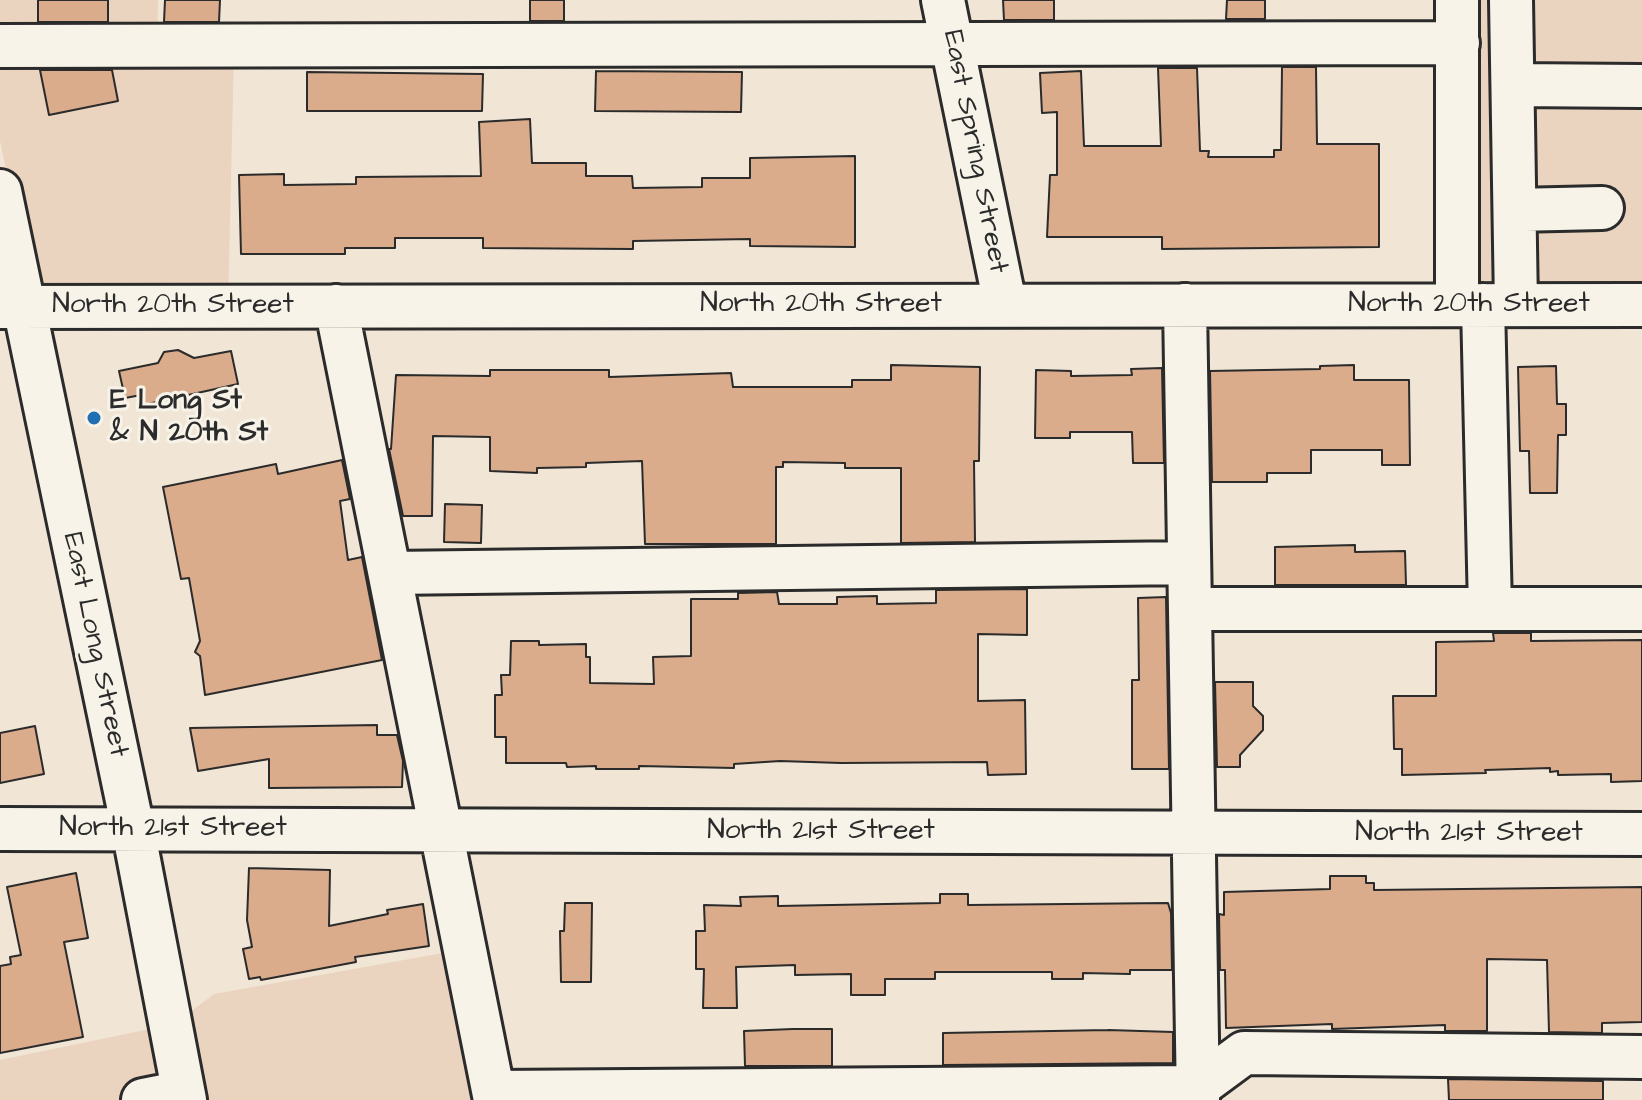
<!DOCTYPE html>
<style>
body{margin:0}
canvas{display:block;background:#f1e5d5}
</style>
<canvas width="1642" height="1100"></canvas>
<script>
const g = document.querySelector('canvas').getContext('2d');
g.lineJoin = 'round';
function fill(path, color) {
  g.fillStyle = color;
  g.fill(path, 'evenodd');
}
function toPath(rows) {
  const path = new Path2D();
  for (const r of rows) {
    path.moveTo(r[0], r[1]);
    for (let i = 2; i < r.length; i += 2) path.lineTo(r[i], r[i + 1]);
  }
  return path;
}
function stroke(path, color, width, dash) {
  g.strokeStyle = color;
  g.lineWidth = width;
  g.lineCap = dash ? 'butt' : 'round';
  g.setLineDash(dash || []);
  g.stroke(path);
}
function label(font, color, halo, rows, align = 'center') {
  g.font = font + ' "Architects Daughter",sans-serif';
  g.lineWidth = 6;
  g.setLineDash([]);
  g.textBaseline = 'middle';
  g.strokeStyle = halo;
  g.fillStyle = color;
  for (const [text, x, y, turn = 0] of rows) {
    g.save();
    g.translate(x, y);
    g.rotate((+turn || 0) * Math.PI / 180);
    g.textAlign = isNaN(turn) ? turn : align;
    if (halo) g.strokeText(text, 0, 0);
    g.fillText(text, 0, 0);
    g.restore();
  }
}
fill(toPath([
 [0,0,158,0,157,54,234,54,228,306,35,308,0,141],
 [1455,0,1642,0,1642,309,1456,311],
 [471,948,500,1100,0,1100,0,1060,174,1024,214,994]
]), '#ead4bf');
const building = toPath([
 [38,0,108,0,108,22,38,22,38,0],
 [165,0,220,0,219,22,164,22,165,0],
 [530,0,564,0,564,21,530,21,530,0],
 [1003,0,1054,0,1054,20,1004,20,1003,0],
 [1227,0,1265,0,1265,19,1226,19,1227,0],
 [1282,67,1316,67,1317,144,1379,144,1379,247,1162,249,1162,237,1047,237,1050,175,1057,175,1057,112,1042,113,1040,73,1081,71,1084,146,1161,146,1158,68,1197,68,1200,151,1209,151,1208,157,1274,157,1274,150,1281,150,1282,67],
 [40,70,112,70,118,101,49,115,40,70],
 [596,71,742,72,741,112,595,111,596,71],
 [307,72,483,74,482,111,307,111,307,72],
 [530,119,532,163,586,163,586,176,632,176,633,188,702,187,702,178,750,178,750,158,855,156,855,247,750,246,750,239,633,241,633,249,483,248,483,238,395,238,395,248,345,248,345,254,241,254,239,175,284,174,284,185,356,184,356,177,481,176,479,122,530,119],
 [178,350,194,358,231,351,238,384,143,405,141,395,125,398,119,371,158,363,164,352,178,350],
 [891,365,980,367,979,461,974,461,975,542,901,543,901,468,845,468,845,463,783,462,783,467,776,467,776,544,645,544,642,461,586,463,586,467,537,468,537,473,490,471,490,437,433,436,432,516,403,516,389,449,391,449,396,375,490,376,490,370,609,370,609,377,731,373,733,387,852,387,852,380,891,380,891,365],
 [1354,365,1354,380,1409,380,1410,465,1382,465,1382,450,1311,450,1311,473,1267,473,1267,482,1212,482,1210,371,1320,369,1320,366,1354,365],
 [1556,366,1557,404,1566,404,1566,435,1558,435,1557,493,1530,493,1529,451,1520,451,1518,367,1556,366],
 [1162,368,1164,463,1133,463,1132,432,1070,432,1070,438,1035,438,1036,370,1071,371,1071,376,1132,375,1131,369,1162,368],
 [342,460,350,499,340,501,348,560,362,557,382,660,205,695,200,656,195,652,200,641,189,578,181,579,163,487,276,464,278,474,342,460],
 [445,504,482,505,481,543,444,542,445,504],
 [1355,545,1355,552,1405,551,1406,585,1275,585,1275,547,1355,545],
 [1027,589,1027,635,978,634,978,701,1025,700,1026,774,988,775,987,762,841,763,780,761,734,764,734,768,639,766,639,769,596,769,596,766,567,767,566,763,506,763,506,737,495,737,495,695,502,695,501,675,510,675,511,641,539,641,539,645,586,644,586,657,590,657,590,683,654,684,653,657,691,656,691,599,738,599,738,593,777,592,779,604,837,604,837,597,877,596,877,604,936,603,936,590,1027,589],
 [1166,597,1169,769,1132,769,1132,680,1139,680,1138,598,1166,597],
 [1493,633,1531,633,1531,641,1642,640,1642,781,1611,782,1611,774,1558,775,1558,771,1550,772,1550,768,1485,770,1486,773,1402,775,1402,749,1394,749,1393,696,1436,696,1436,642,1494,641,1493,633],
 [1215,682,1253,682,1253,706,1263,716,1263,730,1240,755,1240,767,1217,767,1215,682],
 [377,725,377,735,397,735,403,761,402,787,269,788,269,759,198,771,190,728,377,725],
 [35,726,44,774,0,783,0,733,35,726],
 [249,868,330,870,329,926,388,914,387,910,423,904,429,946,355,957,356,962,261,980,260,977,249,979,243,949,252,947,247,920,249,868],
 [76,873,88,938,64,942,83,1037,0,1053,0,966,11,964,10,957,21,955,7,887,76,873],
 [1330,876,1366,876,1366,883,1374,883,1374,890,1642,887,1642,1022,1602,1023,1602,1033,1549,1032,1547,960,1487,959,1487,1031,1445,1031,1445,1025,1332,1029,1332,1024,1226,1028,1225,970,1220,970,1219,914,1224,915,1224,892,1330,889,1330,876],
 [940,894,968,894,968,905,1168,903,1171,913,1172,970,1130,970,1130,974,1083,973,1083,979,1052,979,1052,972,935,972,935,979,885,979,885,995,851,995,851,974,795,975,795,965,736,967,737,1008,703,1008,704,969,696,969,696,931,705,931,704,905,741,906,740,897,778,896,778,906,940,903,940,894],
 [565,903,592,903,591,982,561,982,560,931,564,931,565,903],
 [793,1029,832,1029,832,1066,745,1066,744,1031,793,1029],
 [1108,1030,1173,1032,1173,1063,943,1065,943,1033,1108,1030],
 [1448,1079,1603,1081,1603,1100,1449,1100,1448,1079]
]);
fill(building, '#daac8b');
stroke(building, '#2b2b2b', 2);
const minor = toPath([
 [943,0,1005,304],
 [1511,0,1516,305],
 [0,46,1458,43],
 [1513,85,1642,86],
 [0,191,133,829,185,1100],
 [1515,210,1602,208],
 [1185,305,1198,1100],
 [1457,305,1457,0],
 [1483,305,1490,609],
 [336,306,495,1100],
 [0,307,1642,305],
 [390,573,1189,563],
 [1190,609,1642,609],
 [0,829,1642,834],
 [494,1092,1198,1087,1244,1053,1642,1057],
 [143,1100,183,1092]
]);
stroke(minor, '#2b2b2b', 48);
stroke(minor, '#f7f3e8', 42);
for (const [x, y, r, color] of [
 [94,418,8,"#1f6fb2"]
]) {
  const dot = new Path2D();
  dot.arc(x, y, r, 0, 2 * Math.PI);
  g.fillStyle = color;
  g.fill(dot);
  stroke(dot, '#f7f3e8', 3);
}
label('28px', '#2b2b2b', '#f7f3e8', [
 ["East Spring Street",974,152,79],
 ["North 20th Street",821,305],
 ["North 20th Street",1469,305],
 ["North 20th Street",173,306],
 ["East Long Street",94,645,78],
 ["North 21st Street",173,829],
 ["North 21st Street",821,832],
 ["North 21st Street",1469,834]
]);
label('bold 28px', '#2b2b2b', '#f7f3e8', [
 ["E Long St",110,402],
 ["& N 20th St",110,434]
], 'left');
</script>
